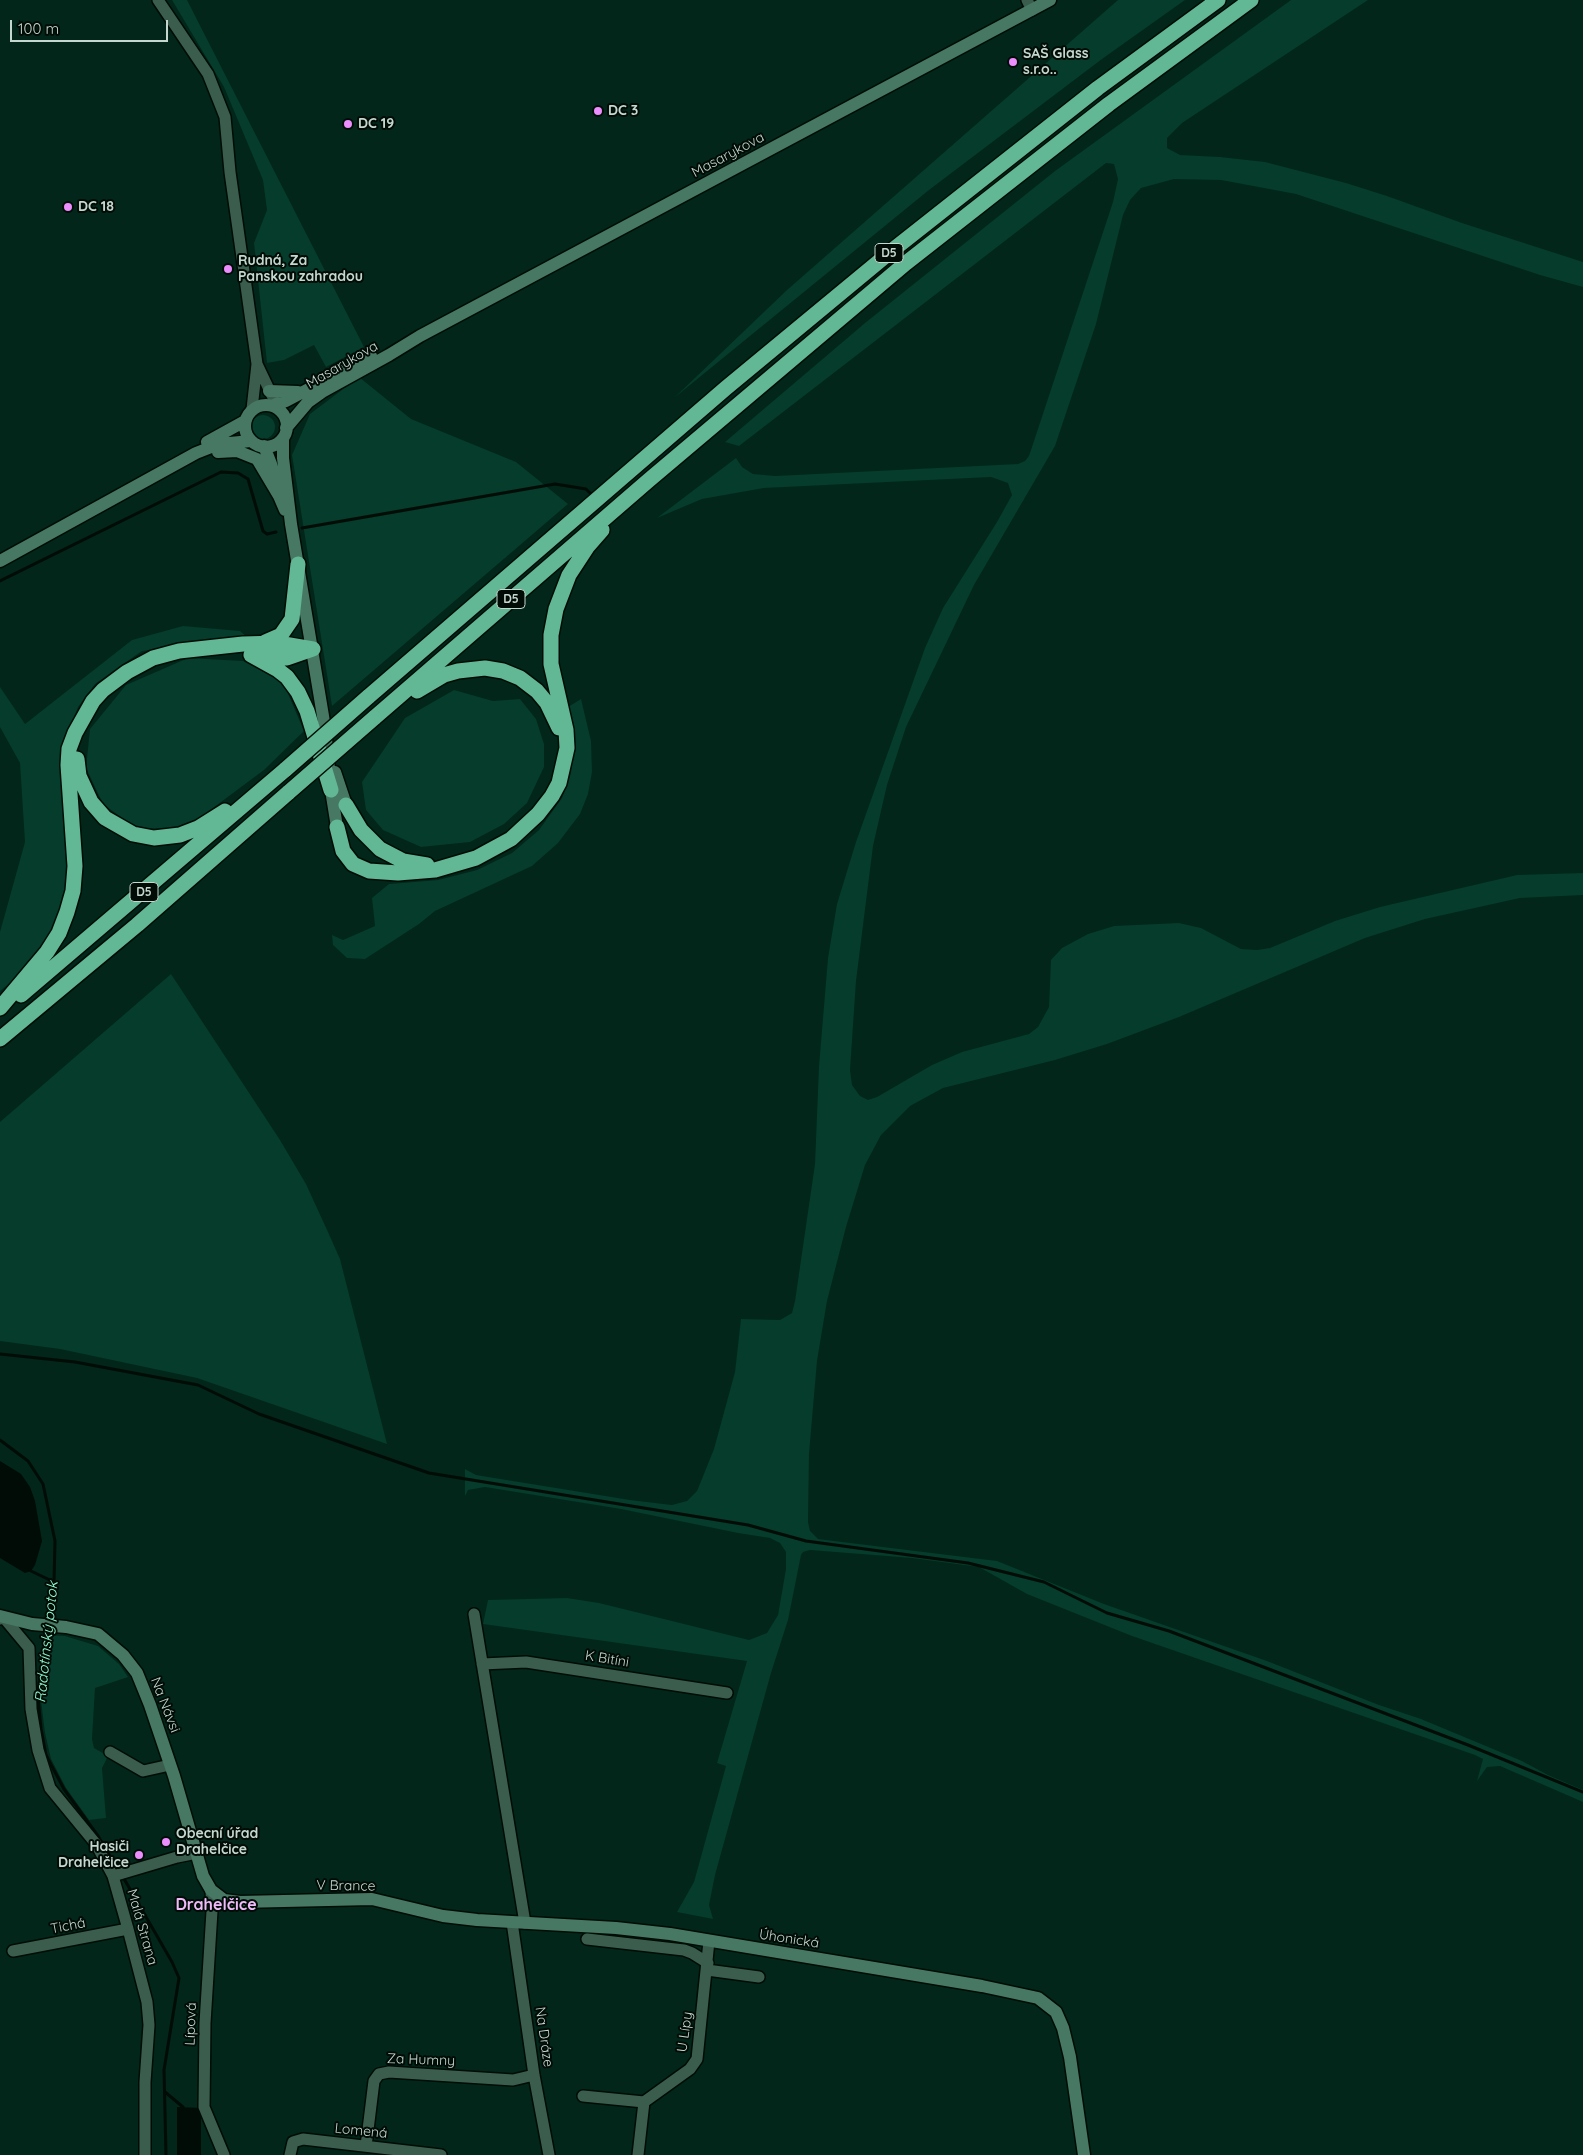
<!DOCTYPE html>
<meta charset="utf-8">
<style>
body{margin:0}
#map{position:relative;width:1583px;height:2155px;overflow:hidden;background:#02261a;font-family:Quicksand,sans-serif}
canvas{display:block}
.scale{position:absolute;left:10px;top:20px;width:158px;height:22px;box-sizing:border-box;border:2px solid #c5d8cf;border-top:0;padding-left:6px;font-size:15px;line-height:18px;white-space:nowrap;color:#c5d8cf;-webkit-text-stroke:4px #010c07;paint-order:stroke}
</style>
<div id="map">
<canvas width="1583" height="2155"></canvas>
<div class="scale">100 m</div>
</div>
<script>
const g = document.querySelector('canvas').getContext('2d');
g.lineJoin = 'round';
function fill(path, color) {
  g.fillStyle = color;
  g.fill(path, 'evenodd');
}
function toPath(rows) {
  const path = new Path2D();
  for (const r of rows) {
    if (r.length === 3) {
      path.moveTo(r[0] + r[2], r[1]);
      path.arc(r[0], r[1], r[2], 0, 2 * Math.PI);
      continue;
    }
    path.moveTo(r[0], r[1]);
    for (let i = 2; i < r.length; i += 2) path.lineTo(r[i], r[i + 1]);
  }
  return path;
}
function stroke(path, color, width, dash) {
  g.strokeStyle = color;
  g.lineWidth = width;
  g.lineCap = dash ? 'butt' : 'round';
  g.setLineDash(dash || []);
  g.stroke(path);
}
function label(font, color, halo, rows, align = 'center') {
  g.font = font + ' Quicksand,sans-serif';
  g.lineWidth = 4;
  g.setLineDash([]);
  g.textBaseline = 'middle';
  g.strokeStyle = halo;
  g.fillStyle = color;
  for (const [text, x, y, turn = 0] of rows) {
    g.save();
    g.translate(x, y);
    g.rotate((+turn || 0) * Math.PI / 180);
    g.textAlign = isNaN(turn) ? turn : align;
    if (halo) g.strokeText(text, 0, 0);
    g.fillText(text, 0, 0);
    g.restore();
  }
}
fill(toPath([
 [172,0,187,0,364,347,326,367,314,345,284,360,267,363,254,243,267,210,263,180,224,87],
 [1118,0,1185,0,1102,59,929,190,674,398,787,290],
 [1291,0,1368,0,1182,123,1167,138,1167,148,1180,155,1220,157,1265,162,1346,183,1387,196,1462,223,1583,262,1583,287,1540,275,1296,194,1221,180,1174,179,1141,188,1130,200,1123,215,1096,324,1055,446,974,585,906,727,887,785,873,846,856,981,850,1070,852,1085,860,1096,868,1100,877,1097,932,1065,962,1052,1029,1034,1038,1027,1049,1007,1051,960,1062,948,1088,934,1114,926,1179,923,1201,928,1241,949,1257,950,1270,948,1335,921,1380,907,1517,875,1583,873,1583,895,1520,898,1425,919,1365,938,1179,1017,1107,1044,1055,1060,943,1088,910,1106,881,1135,865,1165,846,1227,827,1301,817,1361,809,1454,808,1522,810,1531,818,1539,997,1561,1104,1604,1267,1661,1379,1705,1421,1719,1522,1761,1548,1775,1583,1790,1583,1802,1500,1766,1487,1767,1477,1781,1483,1759,1475,1755,1132,1636,1027,1594,979,1567,912,1558,810,1550,803,1552,801,1555,788,1620,771,1673,715,1875,709,1905,713,1919,677,1912,694,1882,726,1766,717,1763,747,1661,483,1624,488,1600,567,1598,599,1603,749,1640,767,1633,778,1615,786,1569,786,1552,780,1543,770,1538,738,1533,621,1509,485,1487,468,1490,465,1496,465,1469,476,1475,630,1500,672,1505,687,1501,697,1491,714,1449,735,1372,741,1319,780,1320,792,1313,795,1301,815,1164,819,1066,828,958,837,904,856,842,925,648,943,608,997,522,1012,495,1008,483,991,477,764,488,702,499,657,518,736,458,742,467,753,474,775,476,1018,464,1025,461,1029,456,1113,202,1118,179,1114,164,1106,163,739,446,725,442,865,323,1055,171],
 [359,377,411,419,516,462,568,504,332,706,292,455,310,414],
 [263,427,12],
 [183,626,240,631,247,637,142,651,95,684,78,707,63,745,69,880,58,921,22,973,0,991,0,932,25,842,20,763,0,727,0,687,25,724,132,640],
 [188,658,243,661,283,682,304,731,264,770,186,828,137,829,103,804,86,768,90,729,126,685],
 [454,690,493,701,520,699,536,719,544,744,544,767,527,803,504,824,470,842,421,847,383,830,366,810,362,782,405,718],
 [581,699,591,741,592,772,588,794,580,814,558,843,532,866,435,911,419,924,365,959,347,958,333,945,332,935,343,940,375,926,372,898,389,884,438,880,477,870,512,853,539,830,562,798,571,773,574,740,568,707],
 [171,974,280,1140,306,1184,328,1232,340,1259,387,1444,197,1378,60,1349,0,1341,0,1122],
 [46,1635,65,1636,98,1646,119,1664,128,1677,95,1688,92,1739,94,1748,108,1756,102,1768,106,1818,89,1820,66,1788,51,1759,45,1733,40,1693]
]), '#053c2b');
fill(toPath([
 [0,1461,21,1474,30,1487,35,1501,42,1541,35,1565,31,1571,25,1573,0,1558],
 [177,2107,201,2108,201,2155,177,2155]
]), '#020c07');
stroke(toPath([
 [302,528,555,484,586,489,593,496],
 [0,581,221,472,238,473,248,479,263,531,267,534,276,532],
 [0,1354,75,1362,198,1385,259,1414,429,1473,748,1525,806,1541,968,1563,1044,1582,1107,1613,1169,1631,1468,1745,1583,1792],
 [0,1440,28,1461,43,1484,55,1541,54,1582,48,1622],
 [29,1569,31,1571,54,1582],
 [47,1628,38,1698,41,1729,46,1755,64,1789,98,1836,119,1871],
 [123,1877,172,1962,179,1978,164,2070,166,2155],
 [165,2092,183,2107]
]), '#020c07', 3);
const minor = toPath([
 [158,0,208,74,225,117,230,172,257,364,252,409],
 [1027,0,1032,10],
 [257,364,276,404,275,407],
 [474,1614,525,1923],
 [0,1619,4,1618,29,1648,31,1709,38,1750,50,1788,96,1844,113,1876,128,1929,147,2002,149,2025,145,2082,145,2155],
 [482,1664,526,1662,727,1693],
 [110,1752,143,1771,170,1765],
 [113,1876,177,1857,197,1853],
 [211,1890,212,1911,205,2023,204,2107,224,2155],
 [512,1922,534,2075,549,2155],
 [587,1939,684,1950,692,1953,708,1963],
 [13,1951,128,1929],
 [707,1970,759,1977],
 [583,2096,644,2102],
 [366,2146,374,2081,379,2074,389,2072,513,2080,534,2075],
 [290,2155,293,2142,303,2139,441,2155],
 [638,2155,644,2102,690,2069,697,2059,709,1941]
]);
const secondary = toPath([
 [269,391,298,392],
 [276,404,286,401,371,356],
 [266,426,21],
 [286,428,308,402,322,392,389,355,420,336,1050,0],
 [283,438,283,458,291,524,325,728,331,790,337,827],
 [207,442,245,421],
 [264,446,271,464,277,484],
 [218,452,237,451,257,459,279,496,285,510],
 [0,561,196,453,219,444,251,441],
 [335,772,346,805],
 [0,1616,32,1624,66,1627,98,1634,123,1655,137,1673,150,1705,174,1776,203,1876,211,1890,224,1900,240,1902,372,1899,443,1916,477,1920,616,1928,670,1934,982,1986,1038,1998,1056,2012,1063,2028,1070,2057,1084,2155]
]);
const motorway = toPath([
 [265,642,281,635,292,619,298,564],
 [251,655,278,670,287,677,298,692,307,711,331,790],
 [261,656,287,658,313,649],
 [417,691,444,675,458,671,485,668,503,671,520,678,537,691,547,703,559,728],
 [368,697,726,388,894,249,1098,88,1218,0],
 [374,718,649,480,906,263,1109,104,1251,0],
 [77,759,79,776,91,802,105,818,133,834,154,838,180,835,198,828,225,811],
 [346,805,361,830,380,849,403,861,427,865],
 [337,827,343,851,353,864,369,871,398,873,435,870,476,858,511,839,538,814,552,796,559,783,567,748,566,730,551,664,551,635,556,609,569,575,588,546,602,530],
 [21,995,286,769],
 [0,1008,47,952,59,933,67,912,73,891,75,866,68,765,69,749,75,733,93,701,103,690,127,672,153,658,179,651,243,644,278,643,313,649],
 [0,1039,137,925,289,792]
]);
stroke(minor, '#000d06', 14);
stroke(secondary, '#000d06', 15);
stroke(motorway, '#000d06', 18);
stroke(minor, '#3a5d4e', 11);
stroke(secondary, '#467863', 12);
stroke(motorway, '#62b795', 15);
const motorwayBridge = toPath([
 [286,769,368,697],
 [289,792,374,718]
]);
stroke(motorwayBridge, '#000d06', 18, []);
stroke(motorwayBridge, '#62b795', 15);
for (const [x, y, r, color] of [
 [1013,62,5,"#eb8dfc"],
 [598,111,5,"#eb8dfc"],
 [348,124,5,"#eb8dfc"],
 [68,207,5,"#eb8dfc"],
 [228,269,5,"#eb8dfc"],
 [166,1842,5,"#eb8dfc"],
 [139,1855,5,"#eb8dfc"]
]) {
  const dot = new Path2D();
  dot.arc(x, y, r, 0, 2 * Math.PI);
  g.fillStyle = color;
  g.fill(dot);
  stroke(dot, '#010c07', 2);
}
for (const [x, y, w] of [
 [889,253,28],
 [511,599,28],
 [144,892,28]
]) {
  const box = new Path2D();
  box.roundRect(x - w / 2, y - 9.5, w, 19, 4);
  g.fillStyle = '#010c07';
  g.fill(box);
  stroke(box, '#c5d8cf', 1);
}
label('bold 12px', '#c5d8cf', null, [
 ["D5",889,253],
 ["D5",511,599],
 ["D5",144,892]
]);
label('bold 14px', '#c5d8cf', '#010c07', [
 ["SAŠ Glass",1023,54],
 ["s.r.o..",1023,70],
 ["DC 3",608,111],
 ["DC 19",358,124],
 ["DC 18",78,207],
 ["Rudná, Za",238,261],
 ["Panskou zahradou",238,277],
 ["Obecní úřad",176,1834],
 ["Drahelčice",176,1850],
 ["Hasiči",129,1847,"right"],
 ["Drahelčice",129,1863,"right"]
], 'left');
label('14px', '#c5d8cf', '#010c07', [
 ["Masarykova",728,155,-28],
 ["Masarykova",342,365,-30],
 ["K Bitíni",607,1659,9],
 ["Na Návsi",165,1705,69],
 ["V Brance",346,1886,1],
 ["Tichá",68,1926,-11],
 ["Malá Strana",142,1927,74],
 ["Úhonická",789,1939,9],
 ["Lípová",191,2024,-88],
 ["U Lípy",685,2032,-82],
 ["Na Dráze",544,2037,82],
 ["Za Humny",421,2060,2],
 ["Lomená",361,2131,6]
]);
label('italic 15px', '#90fcd0', '#010c07', [
 ["Radotínský potok",47,1642,-84]
]);
label('bold 16px', '#efbbf9', '#010c07', [
 ["Drahelčice",216,1905]
]);
</script>
